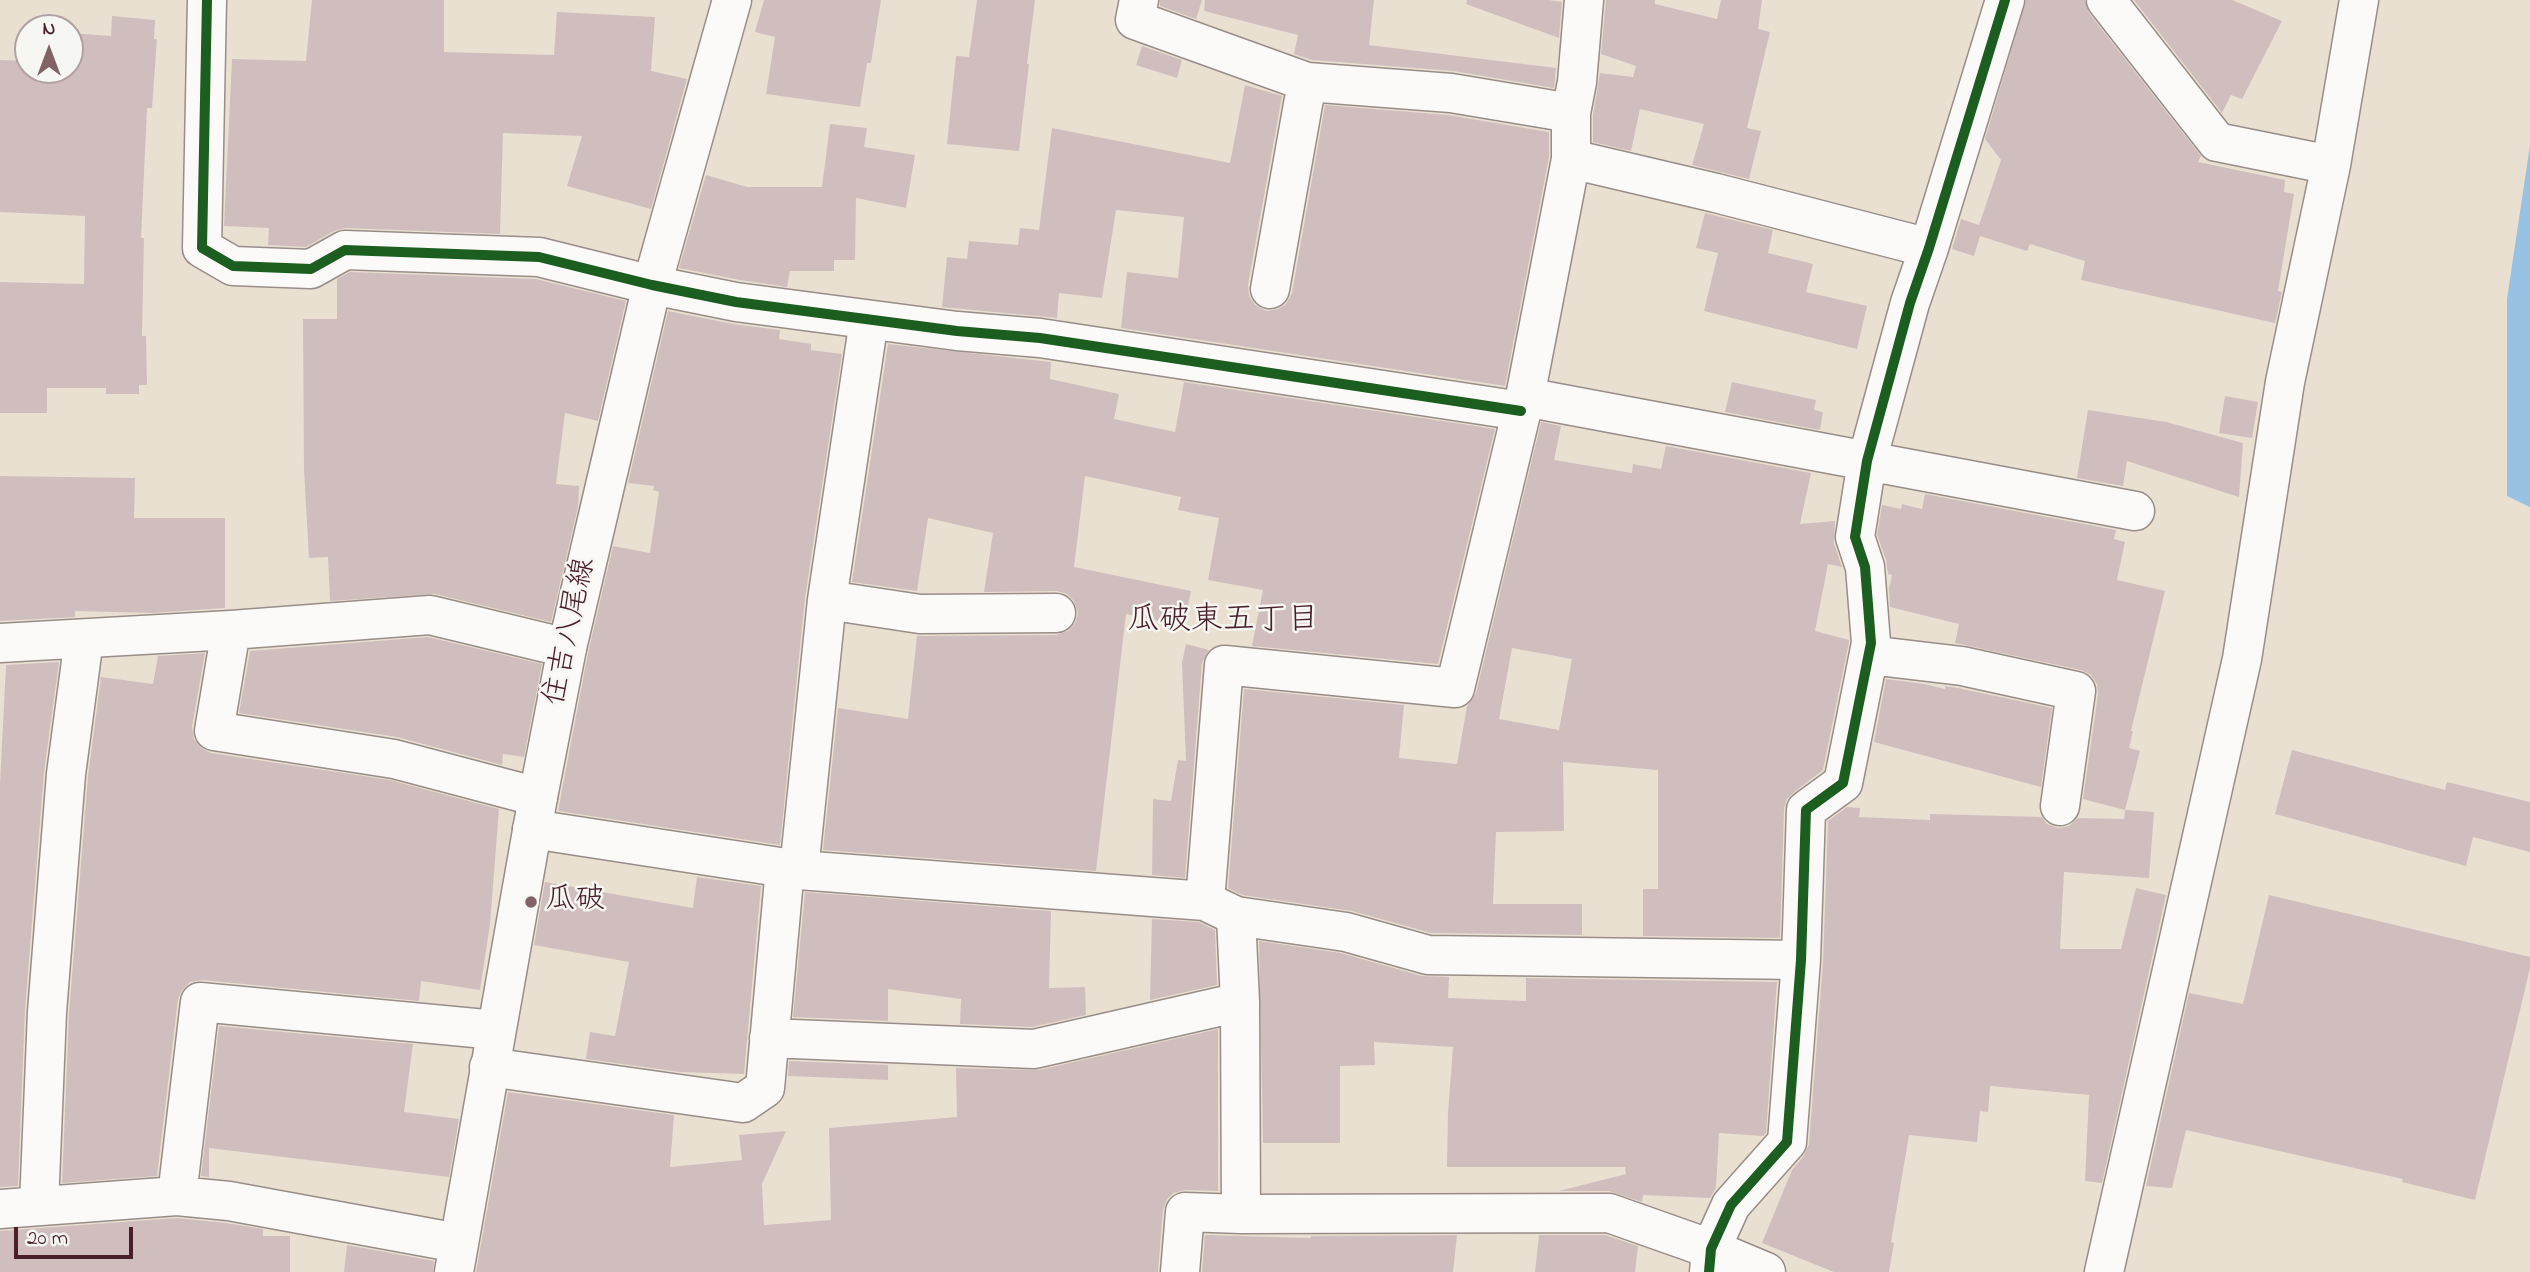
<!DOCTYPE html>
<meta charset="utf-8">
<style>
body{margin:0}
#map{position:relative;width:2530px;height:1272px;overflow:hidden;background:#e9e0d2;font-family:"Indie Flower",sans-serif}
canvas{display:block}
.north{position:absolute;left:14px;top:14px;width:70px;height:70px;box-sizing:border-box;background:#f6f6f2;border:2px solid #b1a0a2;border-radius:50%;rotate:0deg;font-size:19px;font-weight:700;line-height:28px;text-align:center;color:#4a1f2b}
.north::after{content:'';display:block;margin:auto;width:24px;height:32px;background:#826365;clip-path:polygon(50% 0,100% 100%,50% 72%,0 100%)}
.scale{position:absolute;left:14px;top:1227px;width:119px;height:32px;box-sizing:border-box;border:4px solid #4a1f2b;border-top:0;padding-left:9px;font-size:21px;line-height:24px;white-space:nowrap;color:#4a1f2b;-webkit-text-stroke:5px #f6f6f2;paint-order:stroke}
</style>
<div id="map">
<canvas width="2530" height="1272"></canvas>
<div class="north">N</div>
<div class="scale">20 m</div>
</div>
<script>
const g = document.querySelector('canvas').getContext('2d');
g.lineJoin = 'round';
function fill(path, color) {
  g.fillStyle = color;
  g.fill(path, 'evenodd');
}
function toPath(rows) {
  const path = new Path2D();
  for (const r of rows) {
    path.moveTo(r[0], r[1]);
    for (let i = 2; i < r.length; i += 2) path.lineTo(r[i], r[i + 1]);
  }
  return path;
}
function stroke(path, color, width, dash) {
  g.strokeStyle = color;
  g.lineWidth = width;
  g.lineCap = dash ? 'butt' : 'round';
  g.setLineDash(dash || []);
  g.stroke(path);
}
function label(font, color, halo, rows, align = 'center') {
  g.font = font + ' "Indie Flower","Klee One",sans-serif';
  g.lineWidth = 5;
  g.setLineDash([]);
  g.textBaseline = 'middle';
  g.strokeStyle = halo;
  g.fillStyle = color;
  for (const [text, x, y, turn = 0] of rows) {
    g.save();
    g.translate(x, y);
    g.rotate((+turn || 0) * Math.PI / 180);
    g.textAlign = isNaN(turn) ? turn : align;
    if (halo) g.strokeText(text, 0, 0);
    g.fillText(text, 0, 0);
    g.restore();
  }
}
fill(toPath([
 [2530,145,2530,507,2507,496,2507,299]
]), '#98c2e3');
fill(toPath([
 [312,0,444,0,444,52,554,55,557,12,655,17,651,71,687,79,651,209,567,186,582,136,503,133,500,234,346,228,334,231,306,247,268,245,269,228,224,226,232,59,306,61],
 [764,0,881,0,871,63,867,63,860,107,766,94,775,37,755,32],
 [977,0,1035,0,1027,64,1029,64,1019,151,947,144,956,56,969,57],
 [1160,0,1202,0,1196,19,1160,6],
 [1205,0,1374,0,1369,45,1556,68,1554,88,1453,71,1312,60,1294,54,1298,35,1204,11],
 [1467,0,1549,0,1562,2,1559,38,1466,4],
 [1606,0,1655,0,1655,4,1717,19,1721,0,1762,0,1758,29,1770,32,1747,128,1761,131,1749,179,1692,165,1704,124,1640,109,1631,151,1593,142,1593,115,1600,73,1633,77,1636,66,1601,54],
 [2026,0,2085,0,2089,13,2201,156,2198,162,2285,180,2284,192,2294,194,2278,291,2282,292,2275,323,2081,280,2085,261,2030,244,2027,251,1980,236,1974,256,1952,249,1961,219,1979,225,2001,160,1985,139],
 [2134,0,2232,0,2282,21,2242,99,2231,95,2222,113],
 [112,16,155,20,154,39,157,39,152,108,147,108,141,238,144,238,142,336,146,336,147,385,139,385,139,394,106,394,106,388,47,388,47,413,0,413,0,282,84,284,85,216,0,212,0,60,28,61,28,70,70,70,70,33,111,36],
 [1142,46,1182,60,1177,78,1136,65],
 [1245,85,1282,96,1248,285,1249,296,1255,305,1267,311,1278,309,1286,304,1292,293,1325,105,1448,115,1549,132,1549,157,1505,386,1121,328,1127,272,1178,278,1184,217,1116,210,1102,298,1059,293,1057,318,942,307,947,257,967,259,969,241,1018,245,1020,228,1039,230,1052,128,1230,163],
 [830,124,867,128,864,147,915,155,906,208,856,198,855,260,834,260,834,271,790,271,787,287,740,280,679,268,706,175,747,187,822,187],
 [1705,213,1773,230,1768,253,1813,264,1806,292,1867,306,1857,349,1704,311,1718,253,1696,248],
 [350,272,536,279,626,301,598,421,565,413,556,484,579,486,578,507,551,622,435,594,330,601,328,557,309,558,304,470,303,319,337,319,337,279],
 [668,311,733,324,780,330,779,339,811,344,811,350,842,354,805,598,780,845,558,811,588,653,613,546,650,553,659,492,653,490,654,486,628,483],
 [888,344,1051,362,1050,379,1119,394,1114,419,1175,432,1184,382,1495,429,1438,664,1252,646,1263,590,1208,580,1219,518,1178,510,1181,497,1085,476,1074,567,1191,591,1184,626,1126,614,1096,871,823,850,838,708,908,719,917,636,1056,635,1068,631,1075,623,1078,614,1074,601,1067,594,1057,591,984,592,993,533,928,518,917,591,852,582],
 [1732,382,1816,400,1814,410,1823,412,1820,430,1725,412],
 [2225,396,2258,402,2252,438,2219,433],
 [2088,410,2166,422,2243,443,2239,497,2127,461,2123,486,2077,478],
 [1541,422,1561,426,1554,460,1632,473,1633,464,1661,469,1666,446,1811,473,1800,524,1835,521,1834,543,1842,567,1828,564,1815,631,1849,640,1849,642,1823,770,1793,793,1787,799,1784,809,1780,938,1643,936,1643,889,1658,889,1658,770,1563,762,1564,831,1496,832,1493,904,1582,904,1582,935,1431,933,1352,911,1242,895,1228,888,1244,689,1404,705,1399,758,1457,764,1467,706,1476,693],
 [1512,648,1572,659,1559,730,1499,719],
 [0,476,135,478,134,518,225,518,225,608,152,613,75,611,75,617,0,621],
 [1925,494,2116,530,2114,539,2125,542,2117,580,2165,591,2131,731,2133,731,2129,748,2140,751,2125,810,2154,812,2149,878,2064,872,2060,949,2121,949,2136,888,2166,895,2102,1183,2085,1181,2089,1095,1990,1086,1988,1112,1980,1111,1977,1142,1909,1135,1891,1242,1894,1243,1889,1272,1834,1272,1762,1243,1792,1170,1803,1157,1809,1144,1823,962,1828,821,1847,807,1860,808,1859,817,1930,820,1930,814,2042,817,2047,824,2058,828,2069,826,2078,818,2124,819,2125,810,2083,799,2098,694,2097,684,2091,675,2081,670,1955,643,1959,624,1890,607,1889,588,1892,575,1888,574,1886,560,1877,535,1882,505,1901,509,1902,504,1922,509],
 [428,637,542,664,524,757,503,754,502,765,397,737,239,713,250,651],
 [1186,644,1209,650,1202,663,1185,878,1152,875,1153,799,1171,801,1178,760,1186,761,1182,663],
 [205,653,192,727,194,739,201,748,211,753,390,780,499,809,490,924,480,990,421,981,419,1001,202,980,190,982,182,990,178,999,157,1176,62,1183,69,1013,88,776,101,677,153,684,158,656],
 [59,662,44,772,25,1010,18,1186,0,1187,0,784,6,665],
 [1886,679,1924,684,1945,689,1945,686,1958,688,2052,708,2041,787,1874,742],
 [2292,750,2445,790,2447,782,2530,802,2530,852,2473,837,2466,866,2275,814],
 [697,877,761,886,744,1074,680,1072,586,1059,590,1032,615,1036,629,962,534,945,545,882,693,908],
 [805,892,1051,911,1049,988,1085,987,1086,1015,1032,1027,960,1024,961,999,888,989,888,1021,793,1017],
 [2269,895,2530,957,2530,968,2475,1200,2402,1182,2403,1179,2186,1130,2172,1188,2146,1186,2189,993,2243,1004],
 [1152,919,1199,922,1215,930,1217,985,1150,1000],
 [1259,941,1341,953,1422,976,1449,977,1448,998,1526,1001,1526,978,1777,982,1766,1133,1763,1136,1719,1133,1716,1188,1710,1198,1643,1195,1642,1202,1609,1191,1559,1191,1626,1174,1625,1167,1447,1167,1448,1113,1453,1047,1374,1042,1375,1065,1340,1066,1340,1143,1263,1143],
 [219,1026,413,1044,404,1112,459,1119,449,1177,209,1148,209,1177,201,1176],
 [1218,1029,1218,1191,1185,1190,1174,1193,1167,1199,1163,1210,1158,1272,476,1272,508,1092,674,1115,670,1167,742,1160,739,1135,786,1131,762,1184,764,1225,831,1220,829,1128,957,1117,956,1068,1039,1070],
 [789,1061,888,1065,888,1080,788,1076],
 [177,1218,226,1223,263,1229,263,1236,290,1236,290,1272,0,1272,0,1231],
 [1205,1235,1311,1238,1311,1236,1457,1235,1453,1272,1202,1272],
 [1539,1235,1605,1235,1638,1246,1635,1272,1535,1272],
 [347,1245,434,1261,433,1272,344,1272]
]), '#d0bebf');
const minor = toPath([
 [207,0,202,248,233,266,311,269,345,250,539,257,652,285,736,302,957,331,1040,338,1521,411],
 [1139,0,1135,20,1307,82],
 [2106,0,2217,142,2331,165],
 [1571,159,1716,193,1929,248],
 [1270,289,1307,82,1451,93,1571,113],
 [1525,397,2135,511],
 [827,600,920,614,1056,613],
 [231,630,214,731,394,759,538,797],
 [0,643,231,630,430,615,567,648],
 [1869,655,1962,666,2076,691,2060,806],
 [532,829,799,870,1205,901,1236,916,1346,932,1428,955,1801,960],
 [799,870,827,600,869,320],
 [1205,901,1224,665,1455,688,1525,397,1571,159,1571,113,1577,82,1584,0],
 [1236,916,1240,1002,1241,1214],
 [769,1038,1034,1049,1240,1002],
 [489,1067,743,1103,765,1088,785,868],
 [177,1196,200,1002,496,1030],
 [39,1205,47,1012,56,899,66,774,84,639],
 [0,1209,177,1196,229,1201,458,1243],
 [1180,1272,1185,1212,1241,1214,1609,1213,1711,1249,1766,1272],
 [1709,1272,1711,1249,1731,1205,1787,1142,1801,960,1806,810,1843,783,1871,643,1865,567,1855,537,1867,461,1910,303,1929,248,2005,0],
 [2104,1272,2242,659,2285,382,2331,165,2359,0]
]);
const major = toPath([
 [454,1272,538,797,567,648,652,285,732,0]
]);
stroke(minor, '#988d88', 41);
stroke(major, '#988d88', 41);
stroke(minor, '#fcfaf8', 38);
stroke(major, '#fcfaf8', 38);
stroke(toPath([
 [207,0,202,248,233,266,311,269,345,250,539,257,652,285,736,302,957,331,1040,338,1521,411],
 [1709,1272,1711,1249,1731,1205,1787,1142,1801,960,1806,810,1843,783,1871,643,1865,567,1855,537,1867,461,1910,303,1929,248,2005,0]
]), '#1b5e20', 10);
for (const [x, y, r, color] of [
 [531,902,7,"#826365"]
]) {
  const dot = new Path2D();
  dot.arc(x, y, r, 0, 2 * Math.PI);
  g.fillStyle = color;
  g.fill(dot);
  stroke(dot, '#f6f6f2', 2.5);
}
label('30px', '#4a1f2b', '#f6f6f2', [
 ["住吉八尾線",572,632,-78]
]);
label('30px', '#4a1f2b', '#f6f6f2', [
 ["瓜破",545,902]
], 'left');
label('32px', '#4a1f2b', '#f6f6f2', [
 ["瓜破東五丁目",1223,623]
]);
</script>
